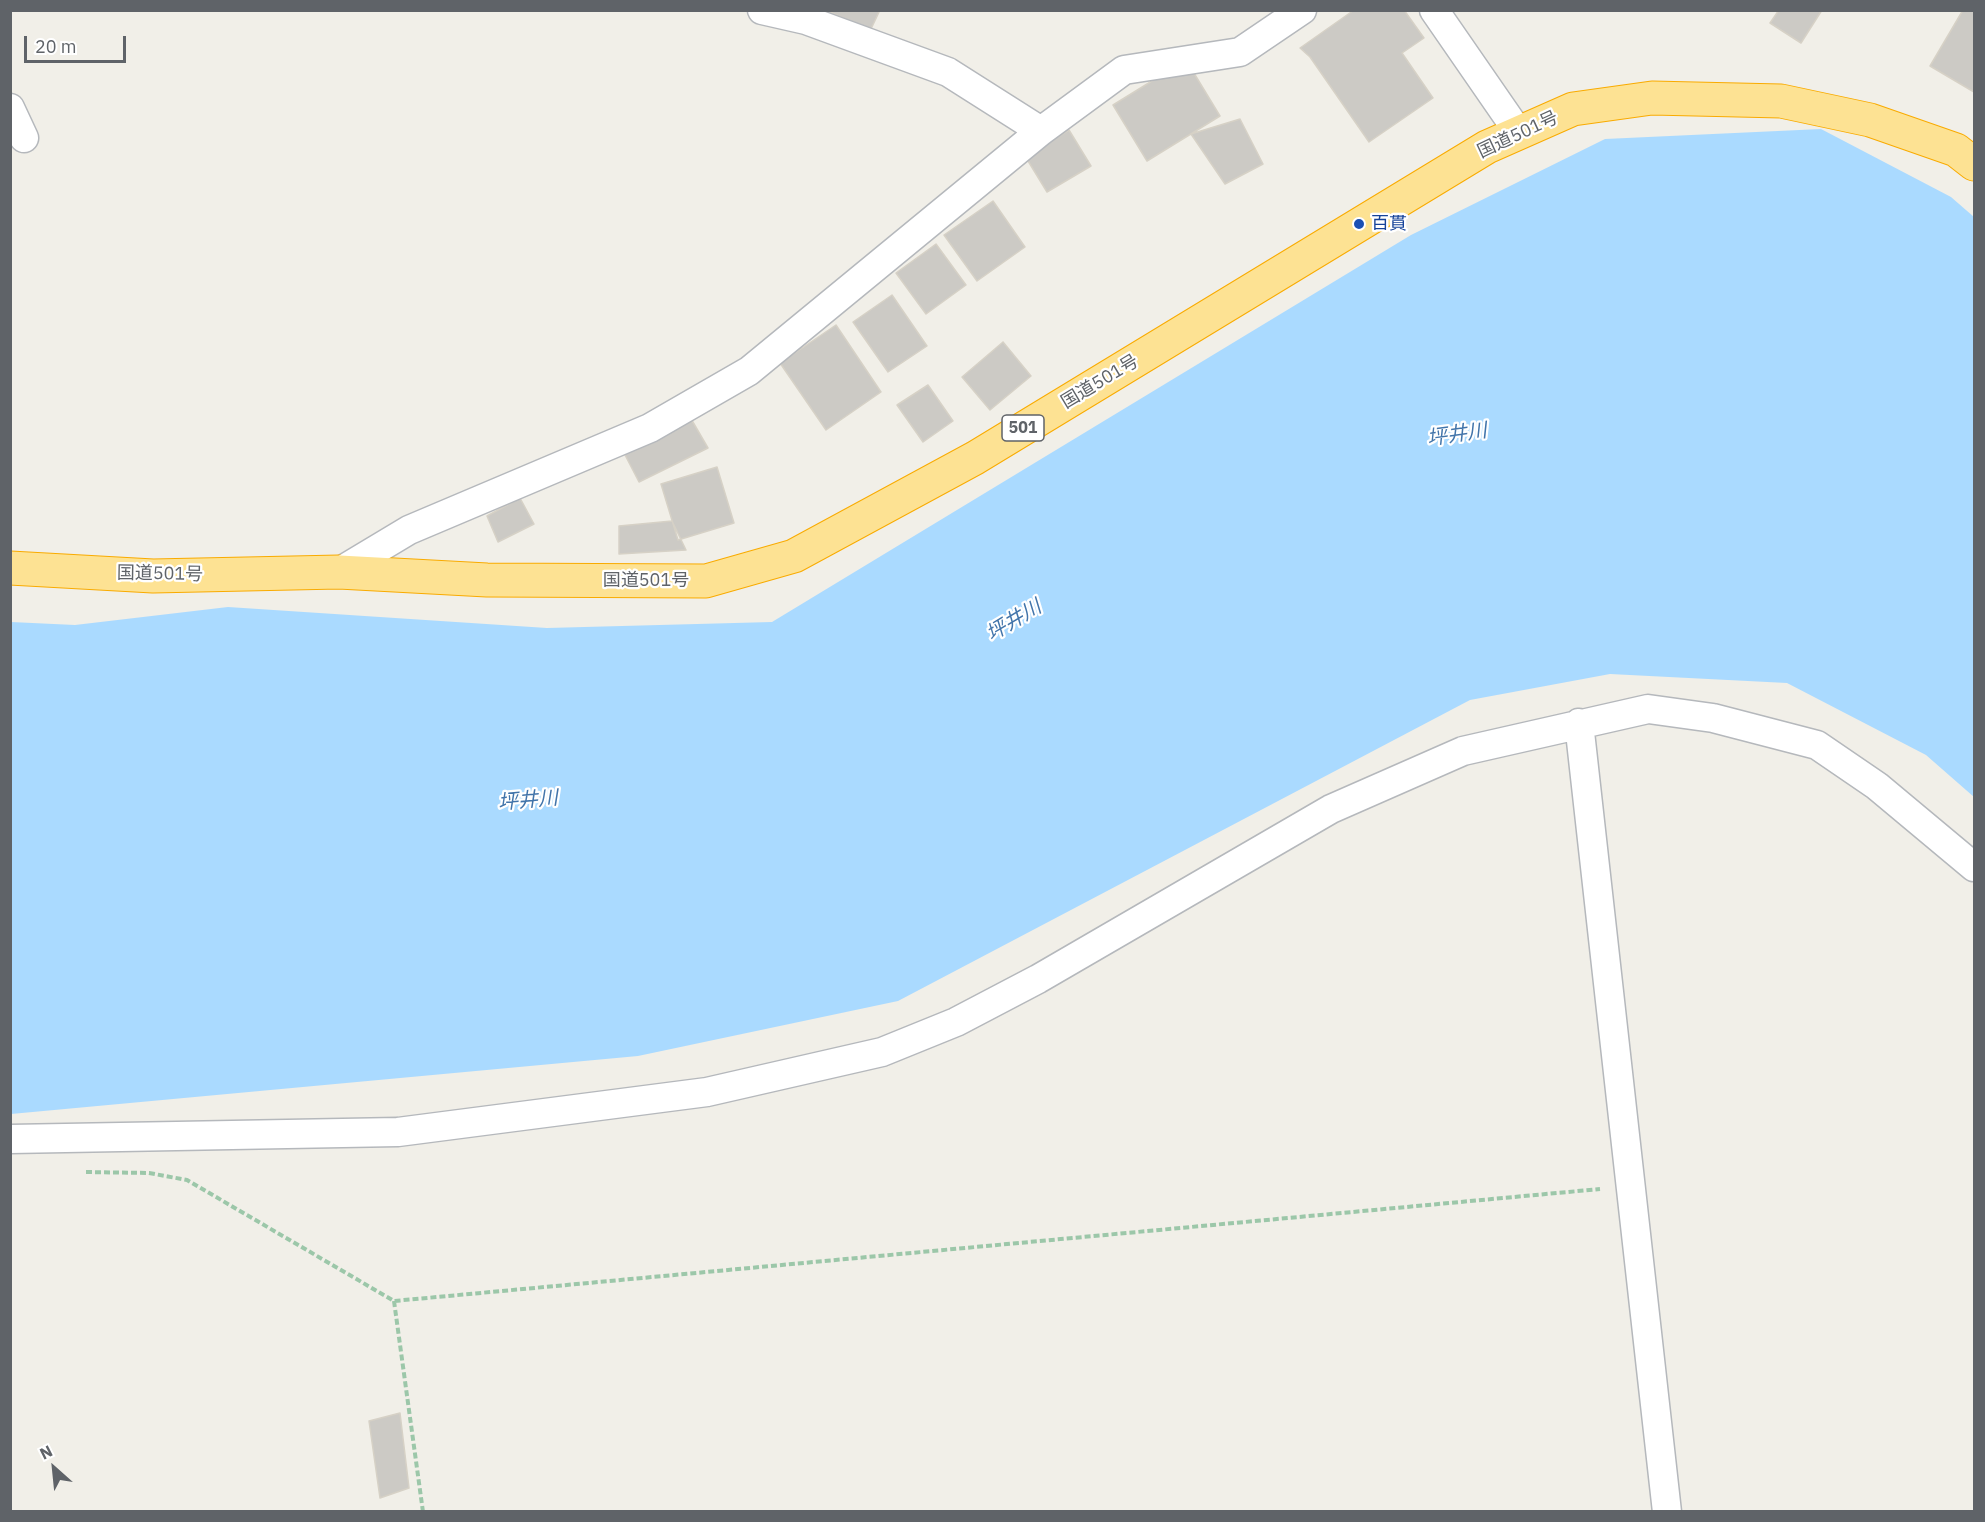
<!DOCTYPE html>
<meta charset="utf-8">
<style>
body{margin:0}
#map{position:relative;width:1985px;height:1522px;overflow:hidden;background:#f1efe8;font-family:"IBM Plex Sans",sans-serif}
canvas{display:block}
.frame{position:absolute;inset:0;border:12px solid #5f6368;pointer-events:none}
.north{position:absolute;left:24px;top:1438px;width:60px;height:60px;-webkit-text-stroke:4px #fff;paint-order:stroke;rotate:333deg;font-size:16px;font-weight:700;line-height:24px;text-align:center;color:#5f6368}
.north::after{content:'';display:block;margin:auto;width:21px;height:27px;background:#5f6368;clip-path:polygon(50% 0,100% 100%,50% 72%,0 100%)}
.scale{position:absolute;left:24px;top:36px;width:102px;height:27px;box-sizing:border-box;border:3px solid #5f6368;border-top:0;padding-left:8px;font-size:18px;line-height:21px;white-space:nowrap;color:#5f6368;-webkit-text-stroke:4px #fff;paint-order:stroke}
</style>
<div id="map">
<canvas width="1985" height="1522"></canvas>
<div class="frame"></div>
<div class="north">N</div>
<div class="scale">20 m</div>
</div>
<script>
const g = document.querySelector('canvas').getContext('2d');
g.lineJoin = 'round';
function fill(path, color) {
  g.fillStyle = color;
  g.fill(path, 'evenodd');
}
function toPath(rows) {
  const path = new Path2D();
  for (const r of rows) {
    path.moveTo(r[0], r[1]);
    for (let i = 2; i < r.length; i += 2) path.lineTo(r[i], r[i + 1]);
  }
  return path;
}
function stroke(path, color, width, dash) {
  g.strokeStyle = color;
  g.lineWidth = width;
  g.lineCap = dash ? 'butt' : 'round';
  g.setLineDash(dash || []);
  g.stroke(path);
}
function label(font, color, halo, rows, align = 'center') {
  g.font = font + ' "IBM Plex Sans","Noto Sans JP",sans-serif';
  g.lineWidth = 4.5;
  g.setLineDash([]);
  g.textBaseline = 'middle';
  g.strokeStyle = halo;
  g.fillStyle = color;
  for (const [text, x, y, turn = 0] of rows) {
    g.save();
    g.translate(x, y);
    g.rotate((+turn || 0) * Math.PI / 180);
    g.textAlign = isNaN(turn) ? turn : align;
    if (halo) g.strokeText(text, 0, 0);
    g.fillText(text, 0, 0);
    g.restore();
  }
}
fill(toPath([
 [1821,129,1951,197,1974,217,1974,797,1926,755,1787,683,1610,674,1470,700,898,1001,638,1056,11,1114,11,622,75,625,228,607,547,628,772,622,1411,235,1605,139]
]), '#aadaff');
const building = toPath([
 [826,10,880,10,870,31,826,10],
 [1354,10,1404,10,1424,38,1402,53,1433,98,1369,142,1310,57,1300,48,1354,10],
 [1779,10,1822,10,1801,43,1770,23,1779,10],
 [1963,10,1974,10,1974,92,1930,66,1963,10],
 [1186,60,1220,116,1147,161,1113,105,1186,60],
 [1240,119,1263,164,1225,184,1191,134,1240,119],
 [1069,130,1091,166,1047,192,1025,156,1069,130],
 [993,201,1025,247,977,281,944,235,993,201],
 [936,244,966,285,926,314,896,273,936,244],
 [892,295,927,346,888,372,853,322,892,295],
 [836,325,881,392,826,430,780,363,836,325],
 [1003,342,1031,376,990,410,962,377,1003,342],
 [928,385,953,421,923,442,897,405,928,385],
 [690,417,708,448,639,482,624,453,690,417],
 [717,467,734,523,678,540,661,484,717,467],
 [520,498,534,524,498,542,487,516,520,498],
 [672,521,686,550,619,554,619,526,672,521],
 [400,1413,409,1488,380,1498,369,1421,400,1413]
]);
fill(building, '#cccac5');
stroke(building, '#d6d1c6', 1.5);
const street = toPath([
 [762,10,806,20,948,72,1041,131],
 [1434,10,1519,133],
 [10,108,24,138],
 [339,572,409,530,650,428,749,371,1041,131,1124,70,1240,52,1302,10],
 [1579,723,1667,1512],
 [10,1139,398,1132,707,1092,882,1052,956,1022,1038,979,1331,809,1463,751,1648,709,1713,718,1817,745,1877,786,1974,867]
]);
const highway = toPath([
 [10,568,153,576,339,572,487,580,706,581,794,556,975,458,1487,147,1573,109,1652,98,1781,101,1870,120,1956,150,1974,164]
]);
stroke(street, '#b5b8bc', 31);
stroke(highway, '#f9ab00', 35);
stroke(toPath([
 [86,1172,149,1173,187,1180,394,1301,1600,1189],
 [394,1301,423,1512]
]), '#9cc7a9', 4, [6, 3]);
stroke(street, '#fff', 28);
stroke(highway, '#fde293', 33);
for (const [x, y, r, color] of [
 [1359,224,6,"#1a4fb4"]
]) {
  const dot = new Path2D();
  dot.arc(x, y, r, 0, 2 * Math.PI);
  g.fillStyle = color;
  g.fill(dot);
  stroke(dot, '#fff', 2);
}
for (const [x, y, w] of [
 [1023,428,42]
]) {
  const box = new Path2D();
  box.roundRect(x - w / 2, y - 13, w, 26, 4.5);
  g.fillStyle = '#fff';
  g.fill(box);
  stroke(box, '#5f6368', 1.5);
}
label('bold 16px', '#5f6368', null, [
 ["501",1023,428]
]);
label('18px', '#5f6368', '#fff', [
 ["国道501号",1518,135,-25],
 ["国道501号",1100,382,-31],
 ["国道501号",160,574,1],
 ["国道501号",646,581]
]);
label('18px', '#164399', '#fff', [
 ["百貫",1371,224]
], 'left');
label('italic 20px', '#4174aa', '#fff', [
 ["坪井川",1457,435,-8],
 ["坪井川",1014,621,-31],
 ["坪井川",528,801,-5]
]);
</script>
